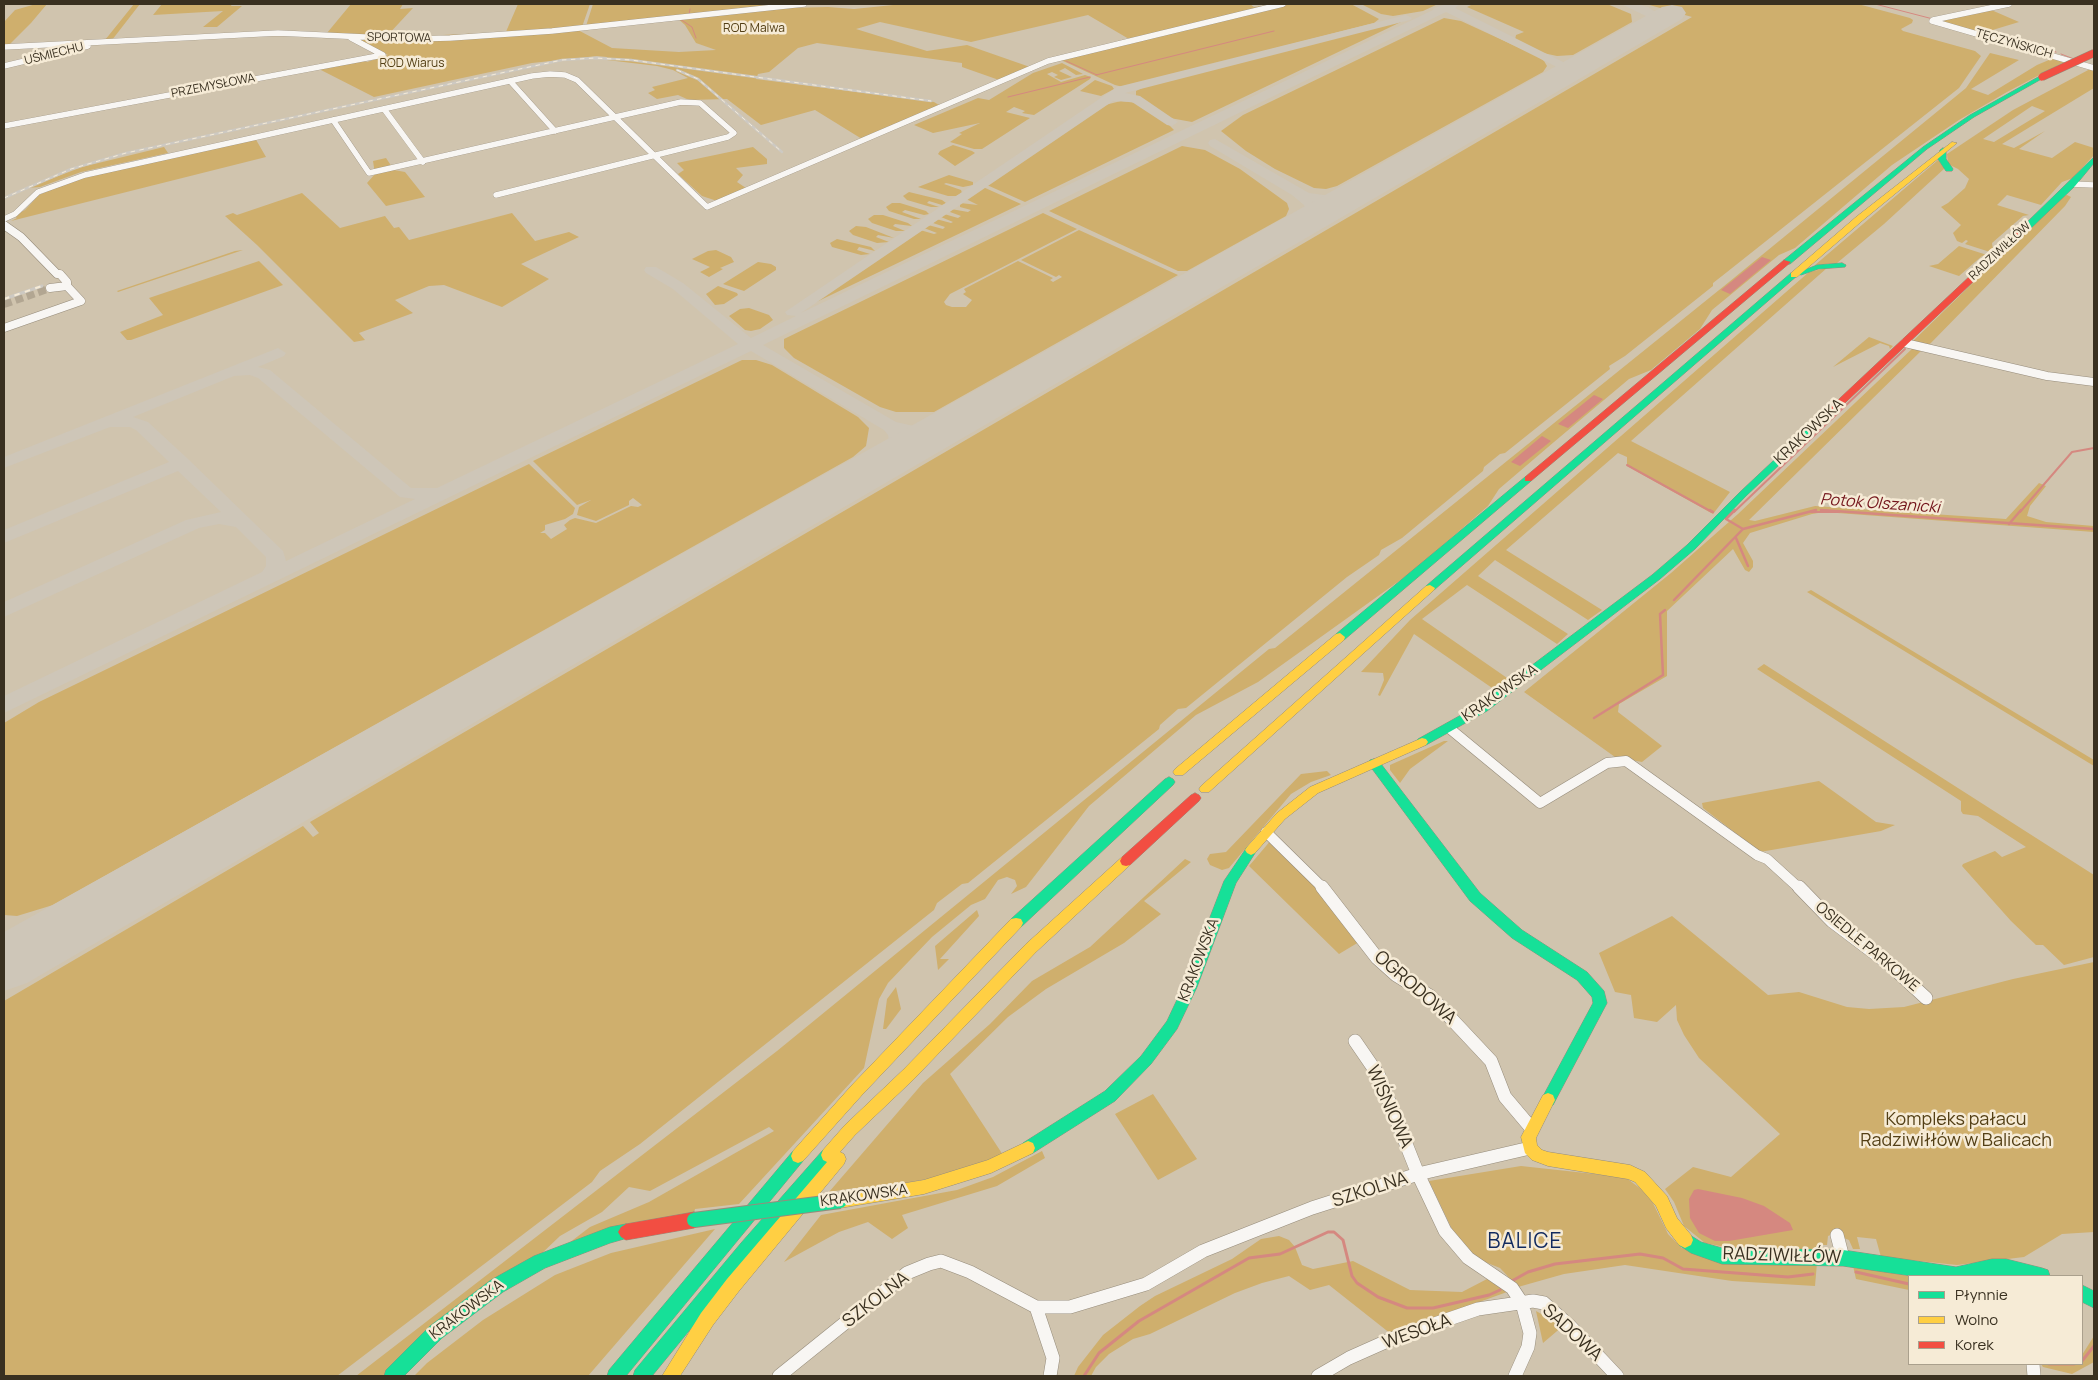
<!DOCTYPE html>
<meta charset="utf-8">
<style>
body{margin:0}
#map{position:relative;width:2098px;height:1380px;overflow:hidden;background:#d0c4ae;font-family:Manrope,sans-serif}
canvas{display:block}
.frame{position:absolute;inset:0;border:5px solid #393020;pointer-events:none}
.legend{position:absolute;left:1908px;top:1275px;width:175px;height:90px;box-sizing:border-box;background:#f6ebd6;border:1px solid #aaa08d;margin:0;padding:6px 9px;list-style:none;font-size:15px;color:#393020}
.legend li{display:flex;align-items:center;gap:10px;height:25px}
.legend b{width:25px;border:1px solid #aaa08d}
</style>
<div id="map">
<canvas width="2098" height="1380"></canvas>
<div class="frame"></div>
<ul class="legend">
<li><b style="height:6px;background:#16e098"></b>Płynnie</li>
<li><b style="height:6px;background:#ffcf43"></b>Wolno</li>
<li><b style="height:6px;background:#f24e42"></b>Korek</li>
</ul>
</div>
<script>
const g = document.querySelector('canvas').getContext('2d');
g.lineJoin = 'round';
function fill(path, color) {
  g.fillStyle = color;
  g.fill(path, 'evenodd');
}
function toPath(rows) {
  const path = new Path2D();
  for (const r of rows) {
    path.moveTo(r[0], r[1]);
    for (let i = 2; i < r.length; i += 2) path.lineTo(r[i], r[i + 1]);
  }
  return path;
}
function stroke(path, color, width, dash) {
  g.strokeStyle = color;
  g.lineWidth = width;
  g.lineCap = dash ? 'butt' : 'round';
  g.setLineDash(dash || []);
  g.stroke(path);
}
function label(font, color, halo, rows, align = 'center') {
  g.font = font + ' Manrope,sans-serif';
  g.lineWidth = 5;
  g.setLineDash([]);
  g.textBaseline = 'middle';
  g.strokeStyle = halo;
  g.fillStyle = color;
  for (const [text, x, y, turn = 0] of rows) {
    g.save();
    g.translate(x, y);
    g.rotate((+turn || 0) * Math.PI / 180);
    g.textAlign = isNaN(turn) ? turn : align;
    if (halo) g.strokeText(text, 0, 0);
    g.fillText(text, 0, 0);
    g.restore();
  }
}
fill(toPath([
 [36,4,47,4,31,23,9,45,4,46,4,22,15,10],
 [134,4,140,4,112,40,105,40],
 [162,4,232,4,231,6,242,6,217,27,203,27,223,11,153,15],
 [351,4,403,4,400,9,413,8,386,37,327,33],
 [518,4,590,4,582,27,505,34],
 [593,4,799,4,586,26],
 [903,4,1250,4,1254,7,1276,4,1129,39,1088,15,971,42,880,22,856,29,927,51,967,45,1030,67,999,80,962,67,962,63,817,43,798,48,769,72,758,74,756,79,934,102,939,105,862,139,815,110,761,125,727,99,689,100,678,95,657,99,648,93,655,90,652,87,688,78,673,70,657,66,607,60,607,57,597,56,532,63,374,97,317,68,363,60,367,62,388,55,354,39,576,29,612,48,679,52,716,50,696,43,685,25,676,17,748,9,828,7,854,9],
 [1288,4,1351,4,1379,19,1374,23,1123,87,1115,85,1061,60],
 [1361,4,1438,4,1423,11,1393,16,1381,14],
 [1473,4,1607,4,1631,14,1632,22,1573,55,1557,56,1543,53,1515,40,1516,35,1524,32,1467,7],
 [1646,4,1858,4,1910,18,1913,20,1912,23,1901,29,1903,31,1975,51,1981,56,1959,88,1722,276,1713,283,1713,286,1625,356,1609,366,1610,369,1505,453,1500,454,1484,467,1483,471,1402,538,1381,550,1379,555,1347,577,1186,708,1178,709,1160,725,1159,729,968,883,962,884,937,903,934,910,640,1144,600,1171,592,1182,337,1376,4,1376,4,1001,303,826,313,837,319,833,310,822,1692,17],
 [1989,9,2019,22,1986,32,1989,35,1939,22,1940,20],
 [1444,18,1461,21,1537,56,1544,61,1547,66,1543,72,1337,186,1326,189,1314,188,1275,169,1246,151,1221,131,1243,115],
 [1403,21,1192,122,1170,118,1136,97,1136,91,1144,87],
 [1990,53,2019,60,1971,89,1988,95,2037,65,2056,57,2068,60,2007,92,1959,120,1892,165,1795,248,1779,255,1712,310,1700,329,1651,370,1629,379,1554,442,1499,489,1488,506,1413,571,1258,682,1196,715,1089,806,1026,887,1011,894,1017,886,1015,880,1007,877,998,880,985,899,971,905,932,937,888,983,879,999,864,1068,739,1204,695,1209,694,1213,569,1243,590,1227,649,1202,774,1131,769,1127,650,1191,629,1187,602,1212,560,1236,539,1256,394,1365,383,1376,356,1376,777,1051,1269,649,1275,648,1729,282,1966,88],
 [1062,63,1083,74,1076,75,1065,68,1059,71,1072,77,1061,80,1054,77,1058,75,1052,72,1047,74,1061,82,1085,75,1091,77,1090,79,1034,115,1022,113,1025,111,1014,107,1006,112,1030,118,982,149,974,149,950,142,962,134,959,133,980,123,933,133,914,125,978,98,989,100,1033,73],
 [2092,68,2094,69,2094,88,2002,144,2014,148,2045,131,2019,149,2052,158,2075,142,2094,148,2094,155,2073,178,2062,182,2041,205,2007,195,1997,205,2029,215,2023,216,1992,243,1993,250,1990,252,1965,244,1968,241,1966,240,1962,243,1957,241,1953,233,1961,225,1941,207,1948,203,1965,188,1969,179,1958,169,1948,164,1947,154,2013,110],
 [2032,106,2045,111,1994,142,1983,139],
 [1095,80,1112,86,1114,89,1101,96,1080,91],
 [1121,101,1136,103,1166,122,1174,130,1025,202,987,185,1105,105],
 [255,138,266,157,11,221,17,218,13,216,25,210,39,195,72,180],
 [953,145,972,151,975,153,955,166,938,154,940,151],
 [1182,146,1205,150,1240,169,1287,203,1289,209,1286,216,1187,271,1178,271,1049,211],
 [164,147,168,153,81,172,40,187,27,188,82,167],
 [753,147,767,159,767,164,736,168,743,175,737,182,746,188,717,201,702,196,678,174,684,170,677,163],
 [386,158,394,170,405,172,425,197,386,206,367,183,375,174,373,161],
 [1938,160,1945,168,1884,224,1837,263,1815,265],
 [949,175,973,182,973,185,963,187,946,183,944,184,961,190,962,193,956,196,948,196,918,187],
 [983,187,1021,204,808,306,920,230,934,234,937,233,924,228,928,225,943,229,945,227,933,223,936,219,951,223,953,222,941,217,944,214,958,218,961,216,950,212,951,209,968,212,971,210,960,207,960,203,978,205,966,199],
 [909,192,942,200,946,203,942,205,929,201,927,203,939,207,931,207,907,200,903,196],
 [302,193,340,228,385,216,394,228,399,227,409,240,512,213,535,241,569,232,579,237,521,264,549,279,502,307,444,285,429,286,395,300,413,313,359,333,365,340,354,342,257,245,225,216,233,213,237,215],
 [2067,195,2071,197,2065,206,1927,347,1911,343,2062,196],
 [892,203,900,203,926,211,929,214,924,215,905,210,902,212,921,219,914,219,889,211,886,207],
 [1043,213,1077,229,950,294,944,302,946,305,952,307,966,307,972,300,963,294,966,292,964,289,1018,261,1053,278,1050,280,1053,282,1062,277,1059,275,1056,277,1021,260,1079,230,1178,275,934,412,896,412,880,407,794,358,784,348,784,339],
 [874,215,883,215,908,223,912,226,895,224,893,226,905,231,896,231,872,223,868,219],
 [856,226,866,227,894,238,878,235,876,237,889,242,877,243,853,235,849,231],
 [837,239,871,247,875,251,859,247,857,250,870,254,861,255,832,247,830,243],
 [1959,246,1987,255,1982,256,1959,276,1929,266,1938,264],
 [243,250,118,292,117,291,235,251],
 [716,250,731,257,734,262,720,268,723,269,709,277,700,272,710,267,692,259,708,251],
 [259,261,283,285,131,340,127,340,120,332,163,315,149,298],
 [758,262,771,264,776,267,776,270,744,291,723,284],
 [1827,268,1631,441,1730,492,1713,514,1627,466,1627,457,1618,453,1506,550,1602,610,1588,620,1495,560,1478,576,1568,634,1557,644,1467,585,1422,619,1510,680,1495,690,1414,634,1380,696,1378,695,1384,680,1383,673,1361,672,1410,620,1809,272],
 [718,286,737,293,738,295,724,304,715,305,706,294],
 [749,308,769,315,773,320,760,329,751,331,745,330,729,316,740,309],
 [1869,337,1893,346,1890,349,1889,346,1880,343,1833,367],
 [1914,347,1922,350,1749,520,1755,521,1815,506,2006,519,2039,483,2046,486,2030,506,2027,516,2046,522,2094,526,2094,532,1824,512,1812,514,1750,533,1743,543,1753,561,1753,567,1749,572,1745,570,1733,549,1667,611,1667,676,1619,704,1618,712,1662,746,1642,762,1615,757,1524,692,1671,573,1738,514],
 [742,360,756,360,772,365,858,417,869,428,866,446,853,457,53,905,17,916,4,915,4,723,39,702,529,464,575,508,573,514,565,519,545,525,545,530,540,533,545,533,551,539,567,529,564,525,570,520,575,518,596,523,631,506,638,507,642,505,633,498,629,501,629,505,596,521,577,515,579,507,591,500,577,505,533,461],
 [1811,590,2094,760,2094,766,1807,592],
 [1764,664,2094,875,2094,957,2064,965,2043,945,2036,945,2011,921,1962,866,1963,864,1995,851,2002,857,2026,847,1978,816,1963,814,1961,811,1961,801,1757,669],
 [1444,741,1448,741,1410,769,1400,783,1390,770,1390,765],
 [1327,771,1331,775,1311,782,1291,794,1229,868,1222,870,1210,865,1207,859,1210,854,1226,852,1301,774],
 [1819,781,1876,822,1895,825,1881,831,1760,852,1703,808,1702,803],
 [1272,839,1333,902,1359,942,1339,954,1249,866],
 [1185,859,1191,862,1144,901,1161,914,1124,943,1046,989,1008,1017,950,1074,1003,1155,966,1172,857,1192,855,1188,829,1192,923,1083,990,1024,1032,981,1090,947],
 [977,910,979,916,940,959,949,959,938,970,935,946],
 [1672,916,1768,995,1799,992,1847,1007,1869,1009,1904,1007,2013,979,2094,962,2094,1232,2062,1234,2024,1257,1957,1265,1881,1257,1876,1239,1857,1237,1860,1249,1853,1249,1849,1240,1833,1234,1828,1236,1827,1245,1820,1245,1821,1249,1740,1250,1705,1243,1684,1226,1674,1202,1665,1189,1693,1167,1731,1177,1780,1134,1699,1058,1684,1035,1677,1020,1676,1005,1657,1022,1634,1018,1631,995,1615,992,1599,953],
 [896,987,901,1009,886,1029,883,1029,887,999],
 [1153,1094,1197,1159,1158,1180,1115,1114],
 [1042,1151,1045,1158,997,1186,902,1215,908,1228,892,1239,868,1222,839,1232,784,1262,821,1215,957,1190,993,1177],
 [1521,1166,1613,1176,1621,1174,1649,1195,1668,1234,1682,1248,1817,1263,1815,1286,1732,1281,1625,1265,1564,1274,1518,1287,1500,1268,1475,1258,1459,1244,1429,1181],
 [715,1229,588,1376,414,1376,427,1363,483,1320,555,1275,611,1253],
 [1279,1236,1289,1240,1295,1247,1302,1265,1313,1269,1353,1261,1410,1290,1462,1292,1487,1279,1507,1292,1391,1334,1329,1285,1310,1290,1289,1276,1262,1283,1235,1293,1150,1334,1133,1339,1109,1354,1096,1367,1091,1376,1074,1376,1078,1367,1103,1335,1140,1306,1155,1296,1232,1259,1261,1239],
 [1853,1266,1909,1276,1909,1290,1856,1279],
 [1536,1311,1563,1326,1543,1343],
 [2094,1336,2094,1362,2072,1374,2043,1367,2041,1364,2082,1364,2082,1355]
]), '#cfaf6d');
fill(toPath([
 [1762,257,1771,260,1730,294,1721,290],
 [1594,395,1603,399,1568,428,1558,424],
 [1542,436,1551,441,1520,466,1511,462],
 [1698,1189,1742,1198,1764,1206,1790,1223,1793,1230,1729,1241,1715,1241,1699,1233,1690,1218,1689,1199,1694,1190]
]), '#d58880');
stroke(toPath([
 [1875,4,1933,19],
 [1284,5,1290,4],
 [689,15,690,9],
 [680,19,692,27,696,38],
 [1997,37,2056,52],
 [2061,54,2074,59],
 [1066,61,1097,75],
 [1096,75,1274,31],
 [1008,97,1090,77]
]), '#d58880', 1);
stroke(toPath([
 [1627,465,1712,512],
 [1734,512,1905,349],
 [1811,512,1839,512],
 [2020,512,2072,452,2094,448]
]), '#d58880', 2);
stroke(toPath([
 [1710,510,1713,512],
 [1735,510,1726,519,1743,529,1816,510],
 [1821,510,2094,529],
 [2009,524,2021,510],
 [1736,538,1748,566],
 [1674,600,1743,529],
 [1594,718,1663,675,1660,614,1665,610]
]), '#d58880', 2.5);
stroke(toPath([
 [1856,1272,1909,1284],
 [1510,1282,1528,1272,1555,1264,1640,1254,1663,1258,1683,1269,1788,1277,1813,1274],
 [2082,1361,2094,1346],
 [2049,1364,2074,1364],
 [1084,1376,1099,1353,1139,1321,1249,1258,1280,1254,1328,1232,1334,1232,1343,1240,1352,1276,1357,1283,1378,1297,1407,1308,1433,1308,1489,1295,1500,1290]
]), '#d58880', 3);
fill(toPath([
 [1447,4,1460,4,1455,8,1579,70,1573,74,1569,73,1446,12,763,345,896,422,918,427,949,420,955,421,958,425,955,429,918,437,906,435,908,446,905,452,886,469,880,470,874,469,871,465,890,446,888,435,884,430,751,351,4,713,4,696,262,572,266,566,266,557,236,527,219,524,199,528,4,617,4,602,186,520,221,512,178,471,4,543,4,530,169,462,136,430,130,427,110,427,4,468,4,457,278,348,286,353,284,356,258,367,270,370,411,488,437,488,738,344,673,289,646,273,644,270,646,267,656,267,683,283,751,338,796,316,787,315,785,312,1117,87,1406,15,1412,18,1410,20,1125,93,1140,96,1178,122,1172,126,1167,125,1132,102,1113,101,801,313,1433,10,1434,8,1447,4],
 [250,375,258,378,400,497,415,499,286,561,283,551,188,459,148,422,133,417,234,376,250,375],
 [1621,4,1637,4,1648,7,1657,13,1661,21,1654,28,1646,28,1644,26,1649,20,1648,17,1621,4],
 [1215,139,1309,193,1331,196,1351,192,1358,196,1356,199,1331,204,1317,203,1321,211,1320,217,1312,224,1302,224,1300,221,1306,215,1307,211,1304,205,1292,195,1210,146,1208,143,1210,140,1215,139],
 [38,936,47,939,51,946,47,953,4,967,4,945,38,936]
]), '#cec6b8');
fill(toPath([
 [1672,5,1682,7,1686,13,1682,19,27,983,4,991,4,932,1662,7,1672,5]
]), '#cec6b8');
stroke(toPath([
 [4,304,50,288]
]), '#b2a692', 8, [8, 4]);
const streetFar3 = toPath([
 [1933,20,2009,4],
 [1932,21,2094,68],
 [4,47,278,33,408,39,450,38,552,31,804,4],
 [4,66,88,46],
 [510,81,555,131],
 [384,109,423,162],
 [333,120,369,173,681,102,700,103,734,133,728,137,496,195],
 [4,126,383,55,351,38],
 [2072,184,2094,185],
 [4,219,15,214,38,192,85,175,532,76,550,74,565,75,577,80,707,207,1048,61,1283,4]
]);
const streetFar2 = toPath([
 [4,225,21,237,57,274,60,274,67,282,67,286,81,301,4,328],
 [50,288,67,286],
 [1905,343,2047,376,2094,382]
]);
const streetFar1 = toPath([
 [1449,728,1540,803,1607,763,1626,761,1757,855,1767,859,1800,889],
 [1266,832,1324,889]
]);
const street = toPath([
 [1322,887,1377,958,1396,975,1430,996,1491,1061,1505,1097,1532,1129],
 [1799,887,1832,921,1889,964,1926,998],
 [1355,1041,1379,1076,1418,1174,1445,1231,1468,1258,1512,1288,1522,1303,1530,1333,1528,1347,1515,1376],
 [1837,1235,1843,1258],
 [1036,1307,1053,1358,1050,1376],
 [2033,1364,2034,1376],
 [779,1376,907,1273,929,1264,941,1261,970,1272,1036,1307,1070,1307,1146,1284,1203,1251,1312,1208,1418,1174,1530,1148],
 [1318,1376,1349,1358,1394,1338,1478,1309,1533,1301,1544,1303,1570,1326,1617,1376]
]);
const fast = toPath([
 [2040,76,2045,77,1974,117,1927,149,1790,264,1784,264,1784,260,1923,147,1970,115,2040,76],
 [1943,148,1946,150,1946,159,1953,169,1952,171,1946,171,1938,159,1940,150,1943,148],
 [2094,157,2094,163,2075,186,2028,231,2022,231,2022,227,2094,157],
 [1842,263,1846,265,1845,267,1818,269,1801,275,1797,273,1817,265,1842,263],
 [1791,273,1798,275,1434,590,1426,590,1425,588,1426,586,1791,273],
 [1825,414,1830,417,1828,419,1746,496,1695,549,1660,579,1487,711,1426,745,1418,745,1416,742,1418,739,1479,705,1652,575,1687,545,1740,492,1822,415,1825,414],
 [1528,476,1531,477,1531,481,1344,640,1336,640,1335,637,1336,634,1525,477,1528,476],
 [1374,759,1378,760,1480,893,1522,930,1587,972,1604,991,1607,1003,1553,1105,1548,1107,1543,1105,1541,1100,1593,1003,1592,997,1577,980,1512,938,1470,901,1370,766,1368,763,1370,760,1374,759],
 [1169,777,1173,779,1175,782,1173,785,1021,927,1016,928,1011,927,1009,923,1011,919,1165,779,1169,777],
 [1251,845,1255,847,1257,850,1236,883,1197,987,1177,1029,1151,1064,1115,1101,1033,1153,1028,1155,1023,1153,1021,1148,1023,1143,1105,1091,1141,1056,1167,1021,1183,987,1224,881,1247,847,1251,845],
 [828,1148,833,1150,835,1155,833,1160,753,1253,652,1376,633,1376,635,1370,741,1243,823,1150,828,1148],
 [798,1149,803,1151,805,1156,803,1161,626,1376,607,1376,609,1370,793,1151,798,1149],
 [626,1224,631,1227,634,1232,631,1237,610,1243,545,1268,503,1292,442,1338,404,1376,384,1376,386,1370,430,1326,491,1280,534,1256,610,1227,626,1224],
 [1685,1232,1701,1242,1722,1248,1843,1250,1956,1267,1992,1259,2006,1259,2042,1268,2048,1270,2050,1276,1912,1276,1843,1266,1722,1264,1691,1253,1679,1245,1677,1240,1679,1235,1685,1232],
 [2082,1285,2094,1291,2094,1308,2082,1302,2082,1285]
]);
const slow = toPath([
 [1952,142,1957,143,1862,221,1797,277,1791,277,1791,273,1856,217,1952,142],
 [1430,585,1435,588,1434,590,1209,792,1201,792,1199,789,1201,786,1426,586,1430,585],
 [1340,633,1345,637,1344,640,1183,775,1175,775,1173,772,1175,769,1336,634,1340,633],
 [1422,738,1426,739,1428,742,1426,745,1318,793,1285,819,1255,853,1251,855,1247,853,1245,850,1247,847,1277,813,1310,787,1422,738],
 [1126,856,1130,857,1132,861,1130,865,1036,952,914,1079,855,1135,840,1152,844,1154,846,1159,844,1164,739,1291,713,1325,680,1376,662,1376,701,1313,727,1279,827,1162,823,1160,821,1155,823,1150,845,1125,904,1069,1026,944,1122,857,1126,856],
 [1016,918,1021,919,1023,923,1021,927,862,1095,803,1161,798,1163,793,1161,791,1156,793,1151,852,1085,1011,919,1016,918],
 [1548,1093,1553,1095,1555,1100,1536,1138,1537,1145,1542,1150,1548,1152,1630,1165,1645,1172,1667,1196,1677,1218,1691,1235,1693,1240,1691,1245,1685,1248,1679,1245,1666,1228,1656,1206,1635,1182,1628,1179,1548,1166,1532,1160,1525,1153,1521,1137,1543,1095,1548,1093],
 [1028,1141,1033,1143,1035,1148,1033,1153,991,1173,924,1194,840,1208,835,1206,832,1201,835,1196,840,1194,924,1180,988,1160,1028,1141]
]);
const jam = toPath([
 [2022,227,2029,229,1828,419,1822,419,1822,415,2022,227],
 [1784,260,1791,262,1531,481,1525,481,1525,477,1784,260],
 [1195,793,1199,795,1201,798,1199,801,1130,865,1126,866,1122,865,1120,861,1122,857,1191,795,1195,793],
 [694,1212,699,1215,702,1220,699,1225,694,1228,626,1240,621,1237,618,1232,621,1227,626,1224,694,1212]
]);
stroke(streetFar3, '#968c7b', 6);
stroke(streetFar2, '#968c7b', 9);
stroke(streetFar1, '#968c7b', 11);
stroke(street, '#968c7b', 14);
stroke(fast, '#968c7b', 1);
stroke(slow, '#968c7b', 1);
stroke(jam, '#968c7b', 1);
stroke(streetFar3, '#f8f6f3', 5.5);
stroke(streetFar2, '#f8f6f3', 8);
stroke(streetFar1, '#f8f6f3', 10);
stroke(street, '#f8f6f3', 13);
fill(fast, '#16e098');
fill(slow, '#ffcf43');
fill(jam, '#f24e42');
const railFar1 = toPath([
 [677,70,698,79,782,152],
 [4,198,71,169,126,153,562,60,595,58,631,60,931,101]
]);
const rail = toPath([
 [4,299,42,286]
]);
stroke(railFar1, '#cdc9c2', 2.5);
stroke(rail, '#cdc9c2', 3);
stroke(railFar1, '#f6ebd6', 1, [4.5]);
stroke(rail, '#f6ebd6', 2, [5.5]);
const fastBridge = toPath([
 [694,1220,840,1201]
]);
const jamBridge = toPath([
 [2042,77,2094,53]
]);
stroke(fastBridge, '#968c7b', 16, []);
stroke(jamBridge, '#968c7b', 8, []);
stroke(fastBridge, '#16e098', 14);
stroke(jamBridge, '#f24e42', 7);
label('12px', '#533f15', '#f6ebd6', [
 ["ROD Malwa",754,29],
 ["ROD Wiarus",412,64]
]);
label('12px', '#393020', '#f6ebd6', [
 ["SPORTOWA",399,38,1],
 ["TĘCZYŃSKICH",2014,44,16],
 ["UŚMIECHU",54,54,-14],
 ["PRZEMYSŁOWA",213,86,-11],
 ["RADZIWIŁŁÓW",2000,251,-43]
]);
label('15px', '#393020', '#f6ebd6', [
 ["KRAKOWSKA",1809,432,-43],
 ["KRAKOWSKA",1500,693,-35],
 ["OSIEDLE PARKOWE",1867,947,40],
 ["KRAKOWSKA",1199,960,-69],
 ["KRAKOWSKA",864,1196,-8],
 ["KRAKOWSKA",467,1310,-37]
]);
label('italic 16px', '#73141b', '#f6ebd6', [
 ["Potok Olszanicki",1880,504,4]
]);
label('18px', '#393020', '#f6ebd6', [
 ["OGRODOWA",1415,988,41],
 ["WIŚNIOWA",1389,1107,66],
 ["SZKOLNA",1370,1190,-18],
 ["RADZIWIŁŁÓW",1782,1256,2],
 ["SZKOLNA",876,1300,-38],
 ["WESOŁA",1417,1332,-20],
 ["SADOWA",1572,1333,43]
]);
label('18px', '#533f15', '#f6ebd6', [
 ["Kompleks pałacu",1956,1120],
 ["Radziwiłłów w Balicach",1956,1141]
]);
g.letterSpacing = '1px';
label('21px', '#112a5f', '#f6ebd6', [
 ["BALICE",1525,1242]
]);
g.letterSpacing = '0px';
</script>
